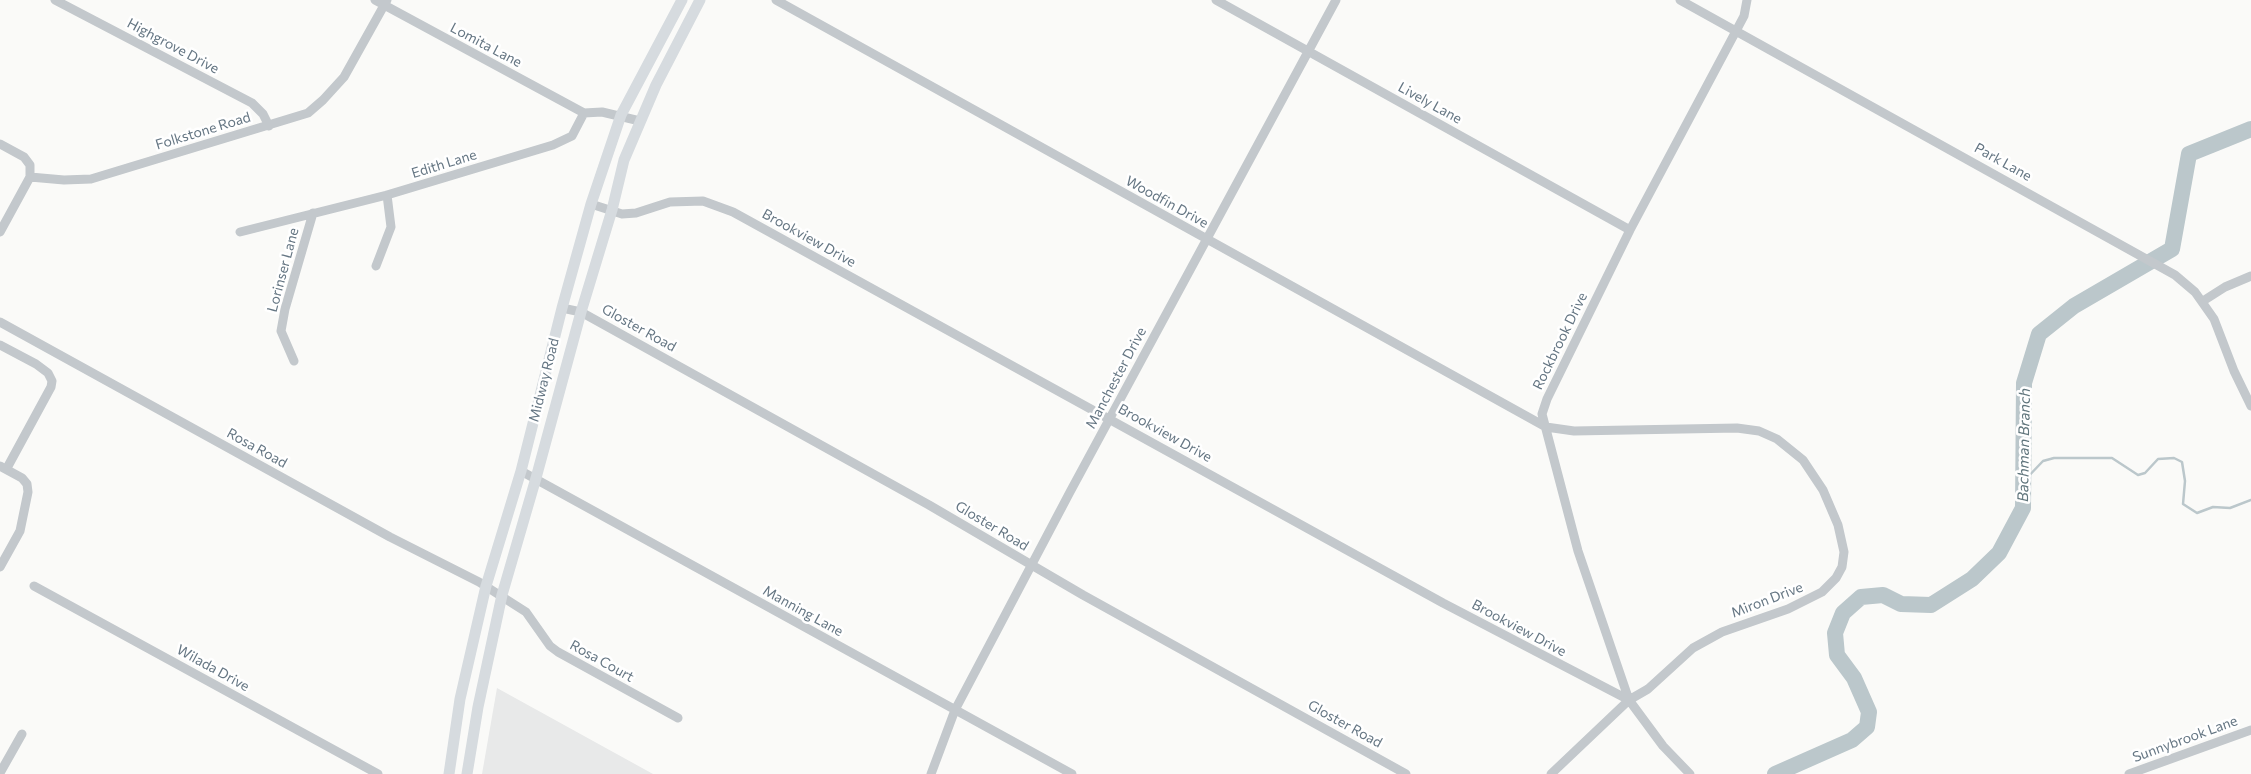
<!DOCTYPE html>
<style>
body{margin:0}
canvas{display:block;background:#fafaf8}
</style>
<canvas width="2251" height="774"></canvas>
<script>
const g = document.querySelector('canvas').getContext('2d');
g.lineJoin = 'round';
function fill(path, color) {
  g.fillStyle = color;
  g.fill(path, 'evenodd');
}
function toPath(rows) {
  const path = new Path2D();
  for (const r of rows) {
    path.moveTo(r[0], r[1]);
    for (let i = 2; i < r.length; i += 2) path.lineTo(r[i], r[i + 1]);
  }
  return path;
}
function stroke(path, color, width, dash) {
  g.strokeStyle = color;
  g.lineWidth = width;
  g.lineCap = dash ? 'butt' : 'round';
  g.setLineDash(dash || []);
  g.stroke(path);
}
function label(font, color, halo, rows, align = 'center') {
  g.font = font + ' Commissioner,sans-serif';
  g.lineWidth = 5;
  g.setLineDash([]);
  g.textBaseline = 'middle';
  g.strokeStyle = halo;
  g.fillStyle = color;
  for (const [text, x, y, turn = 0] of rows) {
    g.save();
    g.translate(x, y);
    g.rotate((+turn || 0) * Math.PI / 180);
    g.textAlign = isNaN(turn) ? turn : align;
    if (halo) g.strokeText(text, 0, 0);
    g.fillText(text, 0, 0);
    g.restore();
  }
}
fill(toPath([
 [497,688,653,774,482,774]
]), '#e8e9e9');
stroke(toPath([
 [2023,482,2043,461,2054,458,2112,458,2138,475,2145,473,2158,459,2174,458,2182,462,2185,481,2183,504,2197,513,2213,507,2230,508,2251,500]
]), '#bbc7cb', 2.5);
stroke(toPath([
 [1775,774,1852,740,1867,727,1869,712,1854,678,1837,655,1835,633,1843,613,1861,597,1883,595,1901,604,1931,605,1972,579,1999,553,2023,508,2024,383,2039,334,2074,306,2172,249,2189,154,2251,129]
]), '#bbc7cb', 16);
stroke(toPath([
 [55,0,252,103,263,114,269,126],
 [375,0,584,113],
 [776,0,1546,427,1574,431,1737,428,1759,431,1777,439,1803,460,1823,490,1838,525,1844,552,1842,567,1836,578,1822,592,1788,609,1722,632,1693,648,1648,689,1629,700,1551,774],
 [1216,0,1630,230],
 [1680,0,2175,275,2195,292,2214,319,2234,371,2251,406],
 [584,113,602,112,640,121],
 [0,144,24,157,30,165,30,177,0,232],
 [30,177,64,180,91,179,308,113,323,100,344,77,387,0],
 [591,204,622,214,636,213,670,202,703,201,733,212,1443,603,1629,700,1663,746,1690,774],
 [240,232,387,195,553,145,572,136,584,113],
 [376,266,391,227,387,195],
 [2203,301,2225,287,2251,276],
 [562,308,581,312,929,505,1083,595,1406,774],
 [0,322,390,537,479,582,526,612,550,646,558,652,678,718],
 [0,345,36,364,48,373,52,381,51,387,7,468],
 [294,361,281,331,285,309,313,213],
 [0,466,22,478,27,484,28,492,20,531,0,567],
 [521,471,1072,774],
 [34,586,378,774],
 [1629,700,1578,551,1542,414,1547,399,1630,230,1744,16,1747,0],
 [0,773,22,734],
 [931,774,955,710,1070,492,1336,0],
 [2129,774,2251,730]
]), '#c3c8cc', 9);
stroke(toPath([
 [449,774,460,699,486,586,521,471,562,308,591,204,621,115,682,0],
 [467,774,478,707,502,595,536,478,581,312,612,210,624,160,656,85,700,0]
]), '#d6dbdf', 11);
label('14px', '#657683', '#fff', [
 ["Lomita Lane",486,45,28],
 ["Highgrove Drive",173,46,28],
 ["Lively Lane",1430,103,29],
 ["Folkstone Road",203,131,-17],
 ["Park Lane",2003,162,29],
 ["Edith Lane",444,164,-17],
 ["Woodfin Drive",1167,202,29],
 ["Brookview Drive",809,238,29],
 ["Lorinser Lane",283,270,-75],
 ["Gloster Road",639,328,29],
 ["Rockbrook Drive",1560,341,-64],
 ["Manchester Drive",1116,378,-62],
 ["Midway Road",544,380,-76],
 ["Brookview Drive",1165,433,29],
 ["Rosa Road",257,448,29],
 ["Gloster Road",992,526,31],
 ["Miron Drive",1767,600,-21],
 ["Manning Lane",803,611,29],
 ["Brookview Drive",1519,628,28],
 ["Rosa Court",602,661,29],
 ["Wilada Drive",213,668,29],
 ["Gloster Road",1345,724,29],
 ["Sunnybrook Lane",2185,739,-20]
]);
label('italic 15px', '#60757c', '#fff', [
 ["Bachman Branch",2024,445,-89]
]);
</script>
